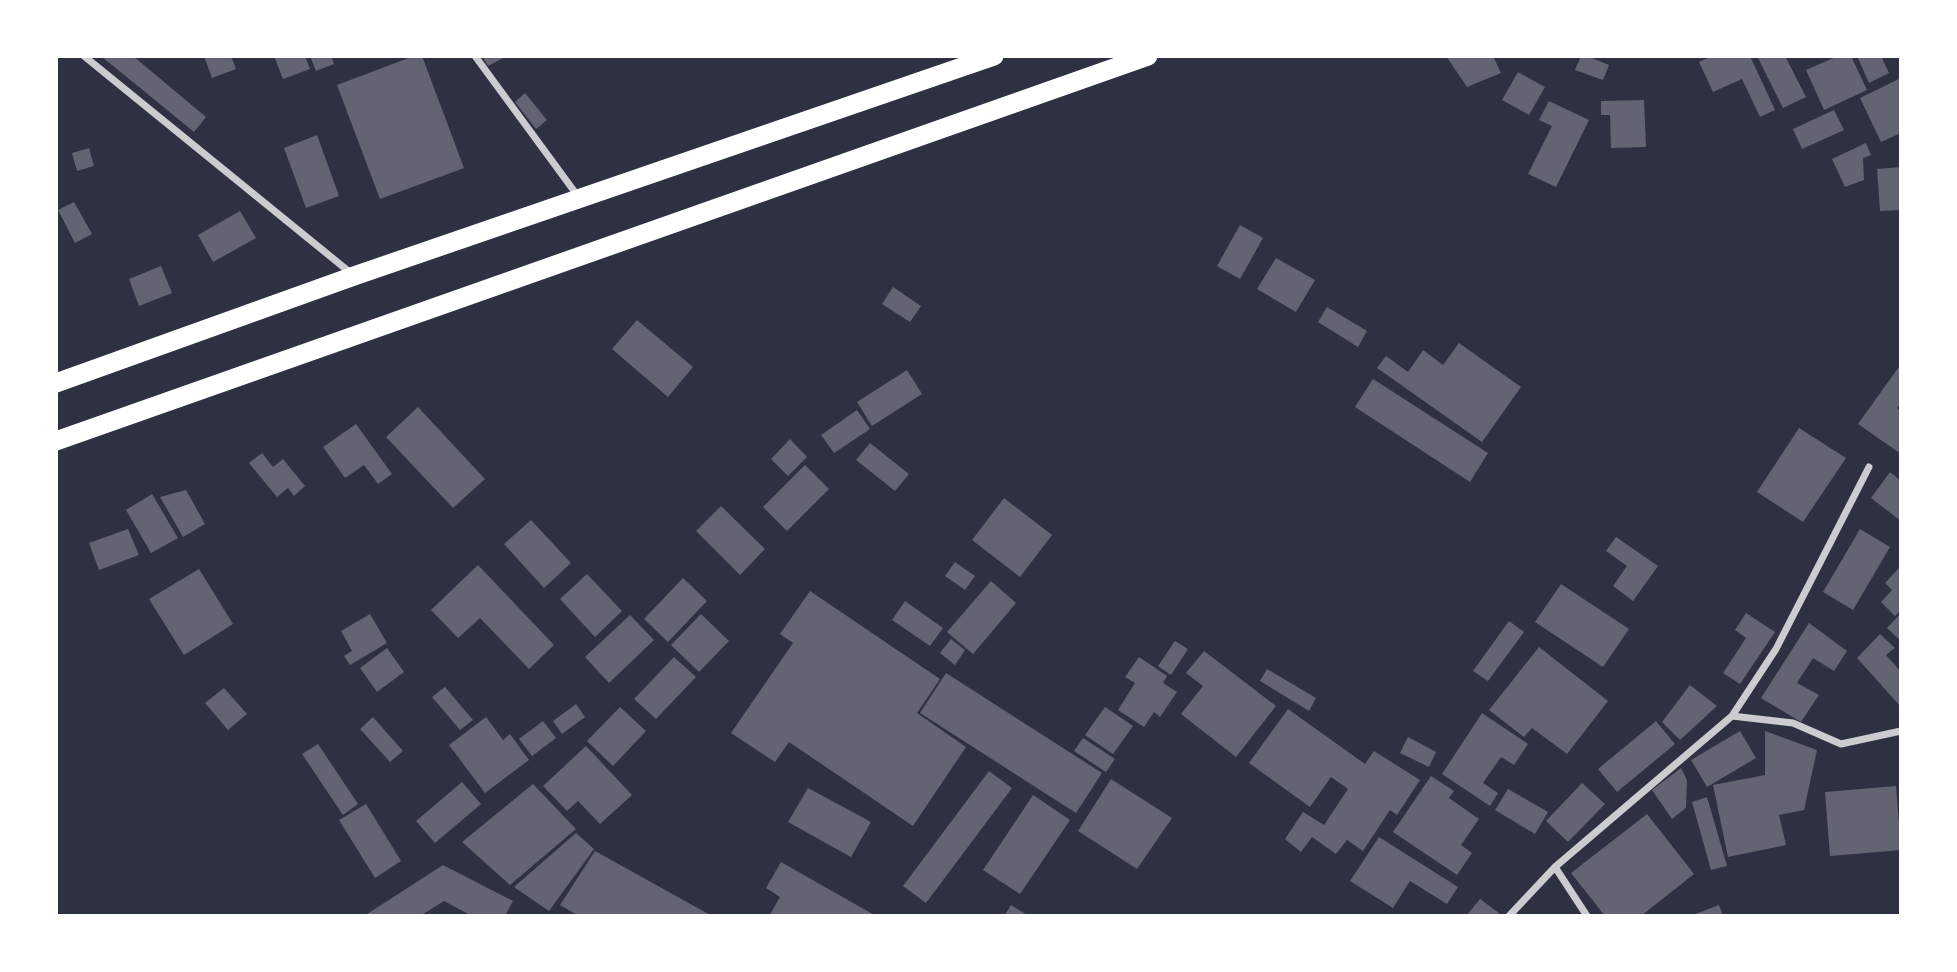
<!DOCTYPE html>
<style>
body{margin:0}
#map{position:relative;width:1957px;height:972px;overflow:hidden;background:#2d3142;font-family:"Alegreya Sans",sans-serif}
canvas{display:block}
.frame{position:absolute;inset:0;border:58px solid #fff;pointer-events:none}
</style>
<div id="map">
<canvas width="1957" height="972"></canvas>
<div class="frame"></div>
</div>
<script>
const g = document.querySelector('canvas').getContext('2d');
g.lineJoin = 'round';
function fill(path, color) {
  g.fillStyle = color;
  g.fill(path, 'evenodd');
}
function toPath(rows) {
  const path = new Path2D();
  for (const r of rows) {
    path.moveTo(r[0], r[1]);
    for (let i = 2; i < r.length; i += 2) path.lineTo(r[i], r[i + 1]);
  }
  return path;
}
function stroke(path, color, width, dash) {
  g.strokeStyle = color;
  g.lineWidth = width;
  g.lineCap = dash ? 'butt' : 'round';
  g.setLineDash(dash || []);
  g.stroke(path);
}
fill(toPath([
 [101,56,133,56,206,117,194,132],
 [204,56,231,56,236,69,212,78],
 [274,56,305,56,310,69,283,79],
 [310,56,331,56,334,64,316,71],
 [414,56,422,56,464,168,380,199,337,85],
 [482,56,507,56,488,66],
 [1446,56,1493,56,1501,73,1467,87],
 [1581,56,1587,56,1609,65,1603,80,1575,70],
 [1712,56,1750,56,1775,110,1760,117,1742,79,1713,92,1699,62],
 [1757,56,1785,56,1806,97,1783,108],
 [1838,56,1851,56,1867,90,1824,110,1806,70],
 [1857,56,1881,56,1889,73,1869,83],
 [1518,72,1545,87,1529,115,1502,100],
 [1901,78,1901,133,1881,142,1860,98],
 [525,93,547,120,536,129,515,102],
 [1644,100,1646,147,1611,148,1610,115,1601,115,1601,101],
 [1549,101,1589,120,1556,187,1528,174,1552,126,1539,120],
 [1834,110,1844,130,1802,149,1793,129],
 [317,135,339,196,306,208,284,148],
 [1866,143,1871,155,1863,158,1864,180,1845,187,1832,159],
 [89,148,94,166,77,171,72,153],
 [1901,167,1901,210,1880,211,1877,169],
 [74,202,92,234,75,243,58,210],
 [240,211,256,238,213,262,198,235],
 [1240,225,1263,238,1240,279,1217,266],
 [1276,258,1315,280,1296,312,1257,289],
 [161,266,172,293,139,306,129,279],
 [893,287,921,306,910,322,882,304],
 [1327,307,1367,331,1358,347,1318,322],
 [637,320,693,367,668,397,612,349],
 [1459,343,1521,387,1482,442,1377,368,1386,356,1408,372,1423,350,1443,365],
 [1901,364,1901,403,1897,408,1901,411,1901,454,1858,424],
 [907,370,922,394,872,426,857,402],
 [1373,379,1488,453,1470,482,1355,407],
 [418,407,485,479,453,508,386,437],
 [857,410,870,429,834,453,821,435],
 [356,424,392,474,378,484,364,465,345,478,323,447],
 [1799,428,1846,458,1803,522,1757,492],
 [790,439,807,457,788,476,771,459],
 [870,443,909,474,895,491,856,460],
 [262,453,273,467,283,459,305,486,294,496,288,488,277,497,249,463],
 [805,465,829,489,787,531,763,507],
 [1890,472,1901,481,1901,521,1871,498],
 [186,490,205,524,183,537,160,497],
 [152,494,178,538,151,553,126,510],
 [1004,498,1052,535,1020,577,972,540],
 [721,506,765,549,740,575,696,531],
 [531,520,571,563,544,588,504,544],
 [128,529,139,555,99,570,89,543],
 [1860,529,1890,547,1853,610,1823,592],
 [1616,537,1658,566,1633,601,1613,586,1627,566,1606,551],
 [955,562,975,576,965,590,945,576],
 [478,565,554,645,529,669,480,618,458,638,431,610],
 [1901,566,1901,610,1895,616,1881,602,1892,590,1885,583],
 [199,569,233,624,184,655,149,599],
 [587,574,622,611,595,637,560,599],
 [683,578,707,601,668,642,644,619],
 [991,581,1016,603,973,654,947,632],
 [1561,584,1629,629,1603,667,1535,622],
 [810,591,940,679,917,713,966,747,913,826,789,742,775,762,731,733,793,643,780,634],
 [905,601,943,628,930,646,892,620],
 [1746,613,1775,632,1740,684,1723,673,1746,638,1735,630],
 [1901,613,1901,641,1887,628],
 [370,614,387,643,350,665,344,656,352,651,341,631],
 [701,614,729,641,699,672,671,645],
 [630,615,654,640,609,683,585,657],
 [1509,621,1524,632,1488,681,1473,671],
 [1809,623,1847,651,1834,671,1813,658,1797,683,1819,695,1801,722,1761,698],
 [1880,634,1895,648,1886,655,1901,672,1901,707,1857,658],
 [951,639,965,650,955,665,940,653],
 [1175,641,1188,649,1171,675,1158,666],
 [1539,647,1608,701,1567,754,1532,728,1524,737,1489,710],
 [387,648,404,672,377,692,360,668],
 [1204,651,1276,706,1236,757,1181,714,1203,686,1186,673],
 [674,657,696,677,656,719,634,699],
 [1139,657,1167,676,1163,683,1177,692,1160,717,1154,712,1144,727,1118,710,1135,683,1125,677],
 [1267,669,1316,698,1309,711,1260,681],
 [946,673,1102,773,1076,813,920,713],
 [1690,685,1717,706,1680,740,1662,722],
 [445,687,473,720,460,730,432,697],
 [224,688,247,714,228,730,205,703],
 [576,704,585,717,562,734,553,721],
 [620,707,646,731,613,766,587,741],
 [1105,707,1133,726,1113,754,1085,735],
 [1288,709,1365,764,1374,751,1420,780,1397,815,1390,810,1363,851,1347,840,1336,854,1312,837,1301,852,1285,839,1303,812,1324,825,1348,789,1331,777,1310,807,1249,763],
 [1482,713,1528,744,1514,765,1501,757,1483,783,1498,793,1490,806,1442,774],
 [373,717,403,751,390,762,360,729],
 [486,717,503,740,510,734,529,760,485,793,449,745],
 [543,721,556,738,532,756,519,739],
 [1656,721,1675,744,1617,792,1598,769],
 [1740,731,1756,758,1707,787,1691,760],
 [1765,731,1817,750,1804,810,1779,815,1786,845,1728,857,1713,785,1765,775],
 [1408,737,1436,752,1429,767,1400,753],
 [1083,738,1115,759,1106,772,1074,751],
 [318,744,358,804,343,815,302,754],
 [586,746,632,795,600,824,578,801,567,811,543,786],
 [1681,768,1687,780,1686,808,1672,819,1652,790],
 [989,771,1012,788,926,903,903,886],
 [1431,776,1454,791,1449,798,1479,819,1461,845,1472,853,1457,875,1393,832],
 [1111,779,1172,818,1137,869,1078,831],
 [462,782,481,804,435,843,416,821],
 [1582,783,1605,804,1568,842,1546,821],
 [533,784,576,829,510,885,462,842],
 [1896,786,1901,850,1830,856,1825,792],
 [808,788,871,822,851,857,788,822],
 [1508,789,1548,812,1535,834,1495,810],
 [1033,795,1070,820,1020,894,983,870],
 [1707,797,1727,866,1711,870,1692,802],
 [366,804,401,861,375,878,339,820],
 [1647,814,1694,874,1641,916,1605,916,1571,873],
 [576,833,594,849,549,911,514,887],
 [1379,837,1458,887,1447,904,1410,881,1393,908,1350,881],
 [595,851,712,916,579,916,560,905],
 [781,862,876,916,769,916,780,897,766,888],
 [443,865,513,901,505,916,472,916,444,901,420,916,364,916],
 [1480,899,1499,913,1497,916,1466,916],
 [1011,905,1029,916,1004,916],
 [1719,905,1723,916,1690,916]
]), '#626471');
stroke(toPath([
 [84,56,352,274],
 [475,56,577,195],
 [1732,716,1793,723,1841,744,1901,731],
 [1555,867,1587,916],
 [1509,916,1555,867,1732,716,1776,649,1869,467]
]), '#caccd0', 7);
stroke(toPath([
 [56,383,354,276,994,56],
 [56,441,1148,56]
]), '#fff', 19);
</script>
